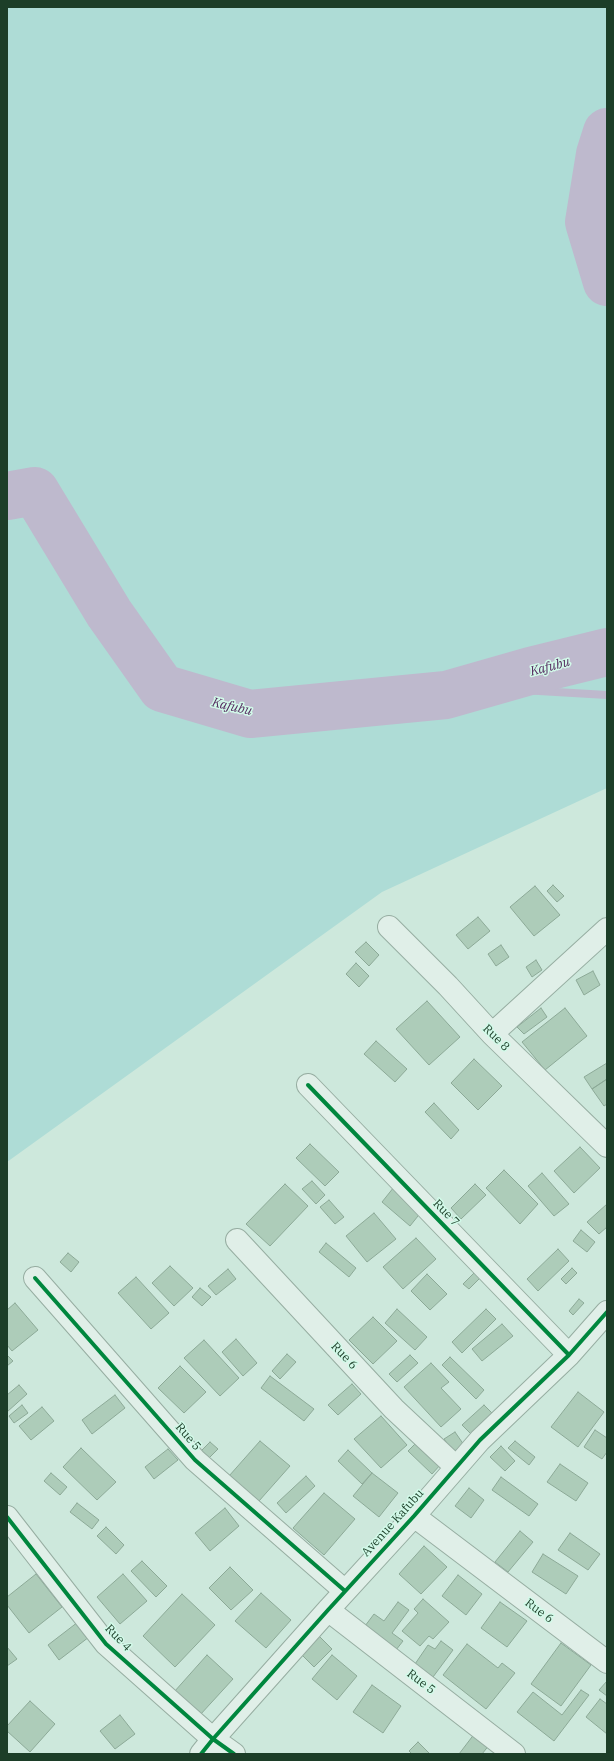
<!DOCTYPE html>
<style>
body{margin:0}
#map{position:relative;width:614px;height:1761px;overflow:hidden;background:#cde8dc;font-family:"IBM Plex Serif",serif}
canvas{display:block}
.frame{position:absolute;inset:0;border:8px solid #1c3e28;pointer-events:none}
</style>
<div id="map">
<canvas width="614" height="1761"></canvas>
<div class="frame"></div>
</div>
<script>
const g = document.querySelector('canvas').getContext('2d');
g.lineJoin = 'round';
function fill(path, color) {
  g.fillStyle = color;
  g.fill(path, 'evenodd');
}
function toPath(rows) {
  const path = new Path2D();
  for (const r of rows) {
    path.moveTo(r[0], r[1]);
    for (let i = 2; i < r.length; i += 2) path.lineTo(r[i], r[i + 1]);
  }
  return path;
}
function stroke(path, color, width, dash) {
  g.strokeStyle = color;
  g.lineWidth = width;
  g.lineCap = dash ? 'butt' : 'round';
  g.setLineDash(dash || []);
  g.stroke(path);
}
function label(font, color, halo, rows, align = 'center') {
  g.font = font + ' "IBM Plex Serif",serif';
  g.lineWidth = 3;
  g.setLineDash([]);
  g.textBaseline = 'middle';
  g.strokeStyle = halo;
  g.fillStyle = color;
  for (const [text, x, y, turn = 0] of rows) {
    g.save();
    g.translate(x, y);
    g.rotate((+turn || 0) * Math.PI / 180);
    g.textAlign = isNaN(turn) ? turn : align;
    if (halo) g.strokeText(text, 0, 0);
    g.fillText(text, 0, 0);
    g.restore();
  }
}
fill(toPath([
 [7,7,607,7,607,788,382,892,7,1162]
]), '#aedcd6');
stroke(toPath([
 [471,687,607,695]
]), '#beb9cd', 8);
stroke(toPath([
 [607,132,600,154,589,222,607,282],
 [7,496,35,491,109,613,162,688,250,714,446,695,530,671,607,652]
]), '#beb9cd', 48);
const building = toPath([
 [553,885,564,896,557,902,547,891,553,885],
 [535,886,560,915,534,936,510,907,535,886],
 [478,917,490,931,468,949,456,935,478,917],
 [366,942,379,955,369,966,355,952,366,942],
 [501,945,509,957,496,966,488,954,501,945],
 [536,960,542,970,532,977,526,967,536,960],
 [356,963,369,976,359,987,346,974,356,963],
 [593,971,600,985,584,995,576,980,593,971],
 [427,1001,460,1037,429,1065,396,1029,427,1001],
 [541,1008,547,1017,524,1034,517,1027,541,1008],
 [565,1008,587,1036,545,1070,522,1042,565,1008],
 [376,1041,407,1069,395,1082,364,1054,376,1041],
 [474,1059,502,1086,478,1110,451,1083,474,1059],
 [607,1063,607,1079,592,1089,584,1077,607,1063],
 [607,1079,607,1104,604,1106,592,1089,607,1079],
 [434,1103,459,1130,451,1139,425,1112,434,1103],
 [310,1144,339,1172,325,1186,296,1158,310,1144],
 [580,1147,600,1168,574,1193,554,1171,580,1147],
 [504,1170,538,1204,520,1224,486,1188,504,1170],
 [542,1173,569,1204,554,1216,528,1186,542,1173],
 [312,1181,325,1195,316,1204,302,1189,312,1181],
 [285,1184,308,1206,270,1246,246,1224,285,1184],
 [475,1184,486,1195,461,1219,451,1208,475,1184],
 [394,1187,422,1211,410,1226,382,1202,394,1187],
 [329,1200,344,1217,335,1224,320,1207,329,1200],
 [607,1204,607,1227,599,1234,587,1222,607,1204],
 [374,1213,396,1239,367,1262,346,1236,374,1213],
 [581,1230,595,1242,587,1252,573,1241,581,1230],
 [416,1238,436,1259,403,1289,383,1267,416,1238],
 [326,1243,356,1268,349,1277,319,1252,326,1243],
 [558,1249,569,1261,538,1291,527,1279,558,1249],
 [68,1253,79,1262,71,1272,60,1262,68,1253],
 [170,1266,193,1288,174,1306,152,1283,170,1266],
 [572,1268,577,1273,566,1284,561,1279,572,1268],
 [228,1269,236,1279,216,1295,208,1286,228,1269],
 [474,1273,480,1278,469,1289,463,1284,474,1273],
 [427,1274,447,1294,430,1310,411,1291,427,1274],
 [136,1277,169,1313,151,1329,118,1293,136,1277],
 [200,1288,211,1297,202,1306,192,1297,200,1288],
 [579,1299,584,1303,573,1315,569,1311,579,1299],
 [15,1303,38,1330,12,1351,7,1345,7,1310,15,1303],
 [397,1309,427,1337,415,1350,385,1323,397,1309],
 [486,1309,496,1319,462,1353,452,1342,486,1309],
 [373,1317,397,1341,373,1364,349,1340,373,1317],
 [502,1324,513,1336,482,1361,472,1349,502,1324],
 [236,1339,257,1363,243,1376,222,1352,236,1339],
 [204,1340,239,1378,220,1396,184,1358,204,1340],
 [287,1354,296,1362,280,1379,272,1371,287,1354],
 [7,1355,13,1361,7,1366,7,1355],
 [410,1355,418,1363,397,1382,389,1374,410,1355],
 [450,1357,484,1390,476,1399,442,1365,450,1357],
 [431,1363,449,1382,441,1388,461,1409,441,1427,404,1387,431,1363],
 [180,1366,206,1392,184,1413,158,1388,180,1366],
 [270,1376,314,1409,304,1421,261,1388,270,1376],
 [352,1384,361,1394,338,1415,328,1405,352,1384],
 [19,1385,27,1394,7,1412,7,1395,19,1385],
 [578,1392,604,1412,578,1447,551,1427,578,1392],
 [115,1395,125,1408,92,1434,82,1420,115,1395],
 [22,1405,28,1413,14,1423,9,1416,22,1405],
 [484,1405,493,1414,471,1434,462,1425,484,1405],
 [42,1407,54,1421,31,1440,19,1426,42,1407],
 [381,1416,407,1445,381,1468,354,1439,381,1416],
 [595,1430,607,1438,607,1452,602,1459,584,1447,595,1430],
 [455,1432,464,1445,453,1452,444,1439,455,1432],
 [260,1441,290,1466,259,1501,229,1476,260,1441],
 [515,1441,535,1457,529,1465,508,1448,515,1441],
 [210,1442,218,1449,209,1458,201,1451,210,1442],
 [417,1442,441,1464,432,1474,408,1451,417,1442],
 [501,1446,515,1461,505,1471,490,1457,501,1446],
 [81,1448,116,1482,97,1500,63,1467,81,1448],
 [168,1449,178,1460,154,1479,145,1467,168,1449],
 [348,1450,372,1473,362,1484,338,1461,348,1450],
 [560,1464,588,1483,576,1501,547,1482,560,1464],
 [51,1473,67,1487,60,1495,44,1481,51,1473],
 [372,1473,398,1493,379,1517,353,1496,372,1473],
 [306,1476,315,1486,286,1513,277,1503,306,1476],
 [501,1477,538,1504,529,1516,492,1490,501,1477],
 [469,1488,484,1500,471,1518,455,1506,469,1488],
 [324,1493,355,1519,324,1555,293,1528,324,1493],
 [77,1503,99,1520,92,1529,70,1512,77,1503],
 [225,1508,239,1526,210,1551,195,1533,225,1508],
 [106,1527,124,1545,116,1554,97,1536,106,1527],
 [520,1531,533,1542,508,1572,495,1562,520,1531],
 [570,1533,600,1554,588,1570,558,1550,570,1533],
 [424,1546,447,1567,421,1594,399,1574,424,1546],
 [543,1554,578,1576,566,1594,532,1572,543,1554],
 [142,1561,167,1586,156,1597,131,1571,142,1561],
 [230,1567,253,1590,231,1610,209,1588,230,1567],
 [36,1574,62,1607,29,1633,7,1605,7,1597,36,1574],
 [123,1574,147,1601,120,1624,97,1597,123,1574],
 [458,1575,482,1594,466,1615,442,1596,458,1575],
 [261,1593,291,1620,266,1648,235,1621,261,1593],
 [182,1594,215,1625,175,1667,143,1636,182,1594],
 [423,1599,449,1622,433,1639,429,1636,420,1646,402,1631,418,1613,414,1609,423,1599],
 [398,1602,409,1610,392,1633,403,1641,396,1650,365,1626,374,1614,384,1621,398,1602],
 [500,1602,527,1621,507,1647,481,1628,500,1602],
 [78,1622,89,1637,59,1660,48,1645,78,1622],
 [319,1636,332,1649,314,1667,301,1654,319,1636],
 [441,1641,453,1650,433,1677,415,1664,428,1645,435,1649,441,1641],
 [561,1643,591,1665,561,1706,531,1684,561,1643],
 [467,1644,498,1668,502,1663,515,1673,486,1709,443,1675,467,1644],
 [7,1647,17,1659,7,1666,7,1647],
 [207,1655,233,1679,200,1715,174,1692,207,1655],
 [332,1655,357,1676,337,1700,312,1679,332,1655],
 [607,1681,607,1696,599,1690,607,1681],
 [372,1685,401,1706,383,1733,353,1712,372,1685],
 [581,1690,589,1695,554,1741,517,1712,533,1692,562,1715,581,1690],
 [600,1699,607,1704,607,1734,586,1717,600,1699],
 [30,1701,55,1724,30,1752,7,1731,7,1726,30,1701],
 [120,1715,135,1734,115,1749,100,1731,120,1715],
 [475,1733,490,1744,482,1754,459,1754,475,1733],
 [418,1742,430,1754,412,1754,409,1751,418,1742]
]);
fill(building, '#adccb9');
stroke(building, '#8ca997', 1);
const street = toPath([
 [389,927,448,986,492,1034,607,1146],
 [492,1034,607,929],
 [308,1085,569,1355],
 [237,1240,394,1409,456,1467],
 [35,1278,195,1460,345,1591],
 [414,1516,607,1662],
 [7,1517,106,1644,213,1739,234,1754],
 [328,1610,514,1754],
 [201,1754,213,1739,328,1610,414,1516,480,1440,569,1355,607,1312]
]);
stroke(street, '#96ada1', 24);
stroke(street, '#e0efe8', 22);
stroke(toPath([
 [308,1085,569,1355],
 [35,1278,195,1460,345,1591],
 [7,1517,106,1644,213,1739,234,1754],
 [201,1754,213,1739,328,1610,414,1516,480,1440,569,1355,607,1312]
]), '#00873e', 4);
label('12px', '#1c3e28', '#d2fae9', [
 ["Rue 8",496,1038,45],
 ["Rue 7",446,1213,46],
 ["Rue 6",344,1356,47],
 ["Rue 5",188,1437,49],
 ["Avenue Kafubu",393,1523,-48],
 ["Rue 6",539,1611,37],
 ["Rue 4",118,1638,46],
 ["Rue 5",421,1682,38]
]);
label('italic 13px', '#542a5f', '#d2fae9', [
 ["Kafubu",550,667,-15],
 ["Kafubu",232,707,13]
]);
</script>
